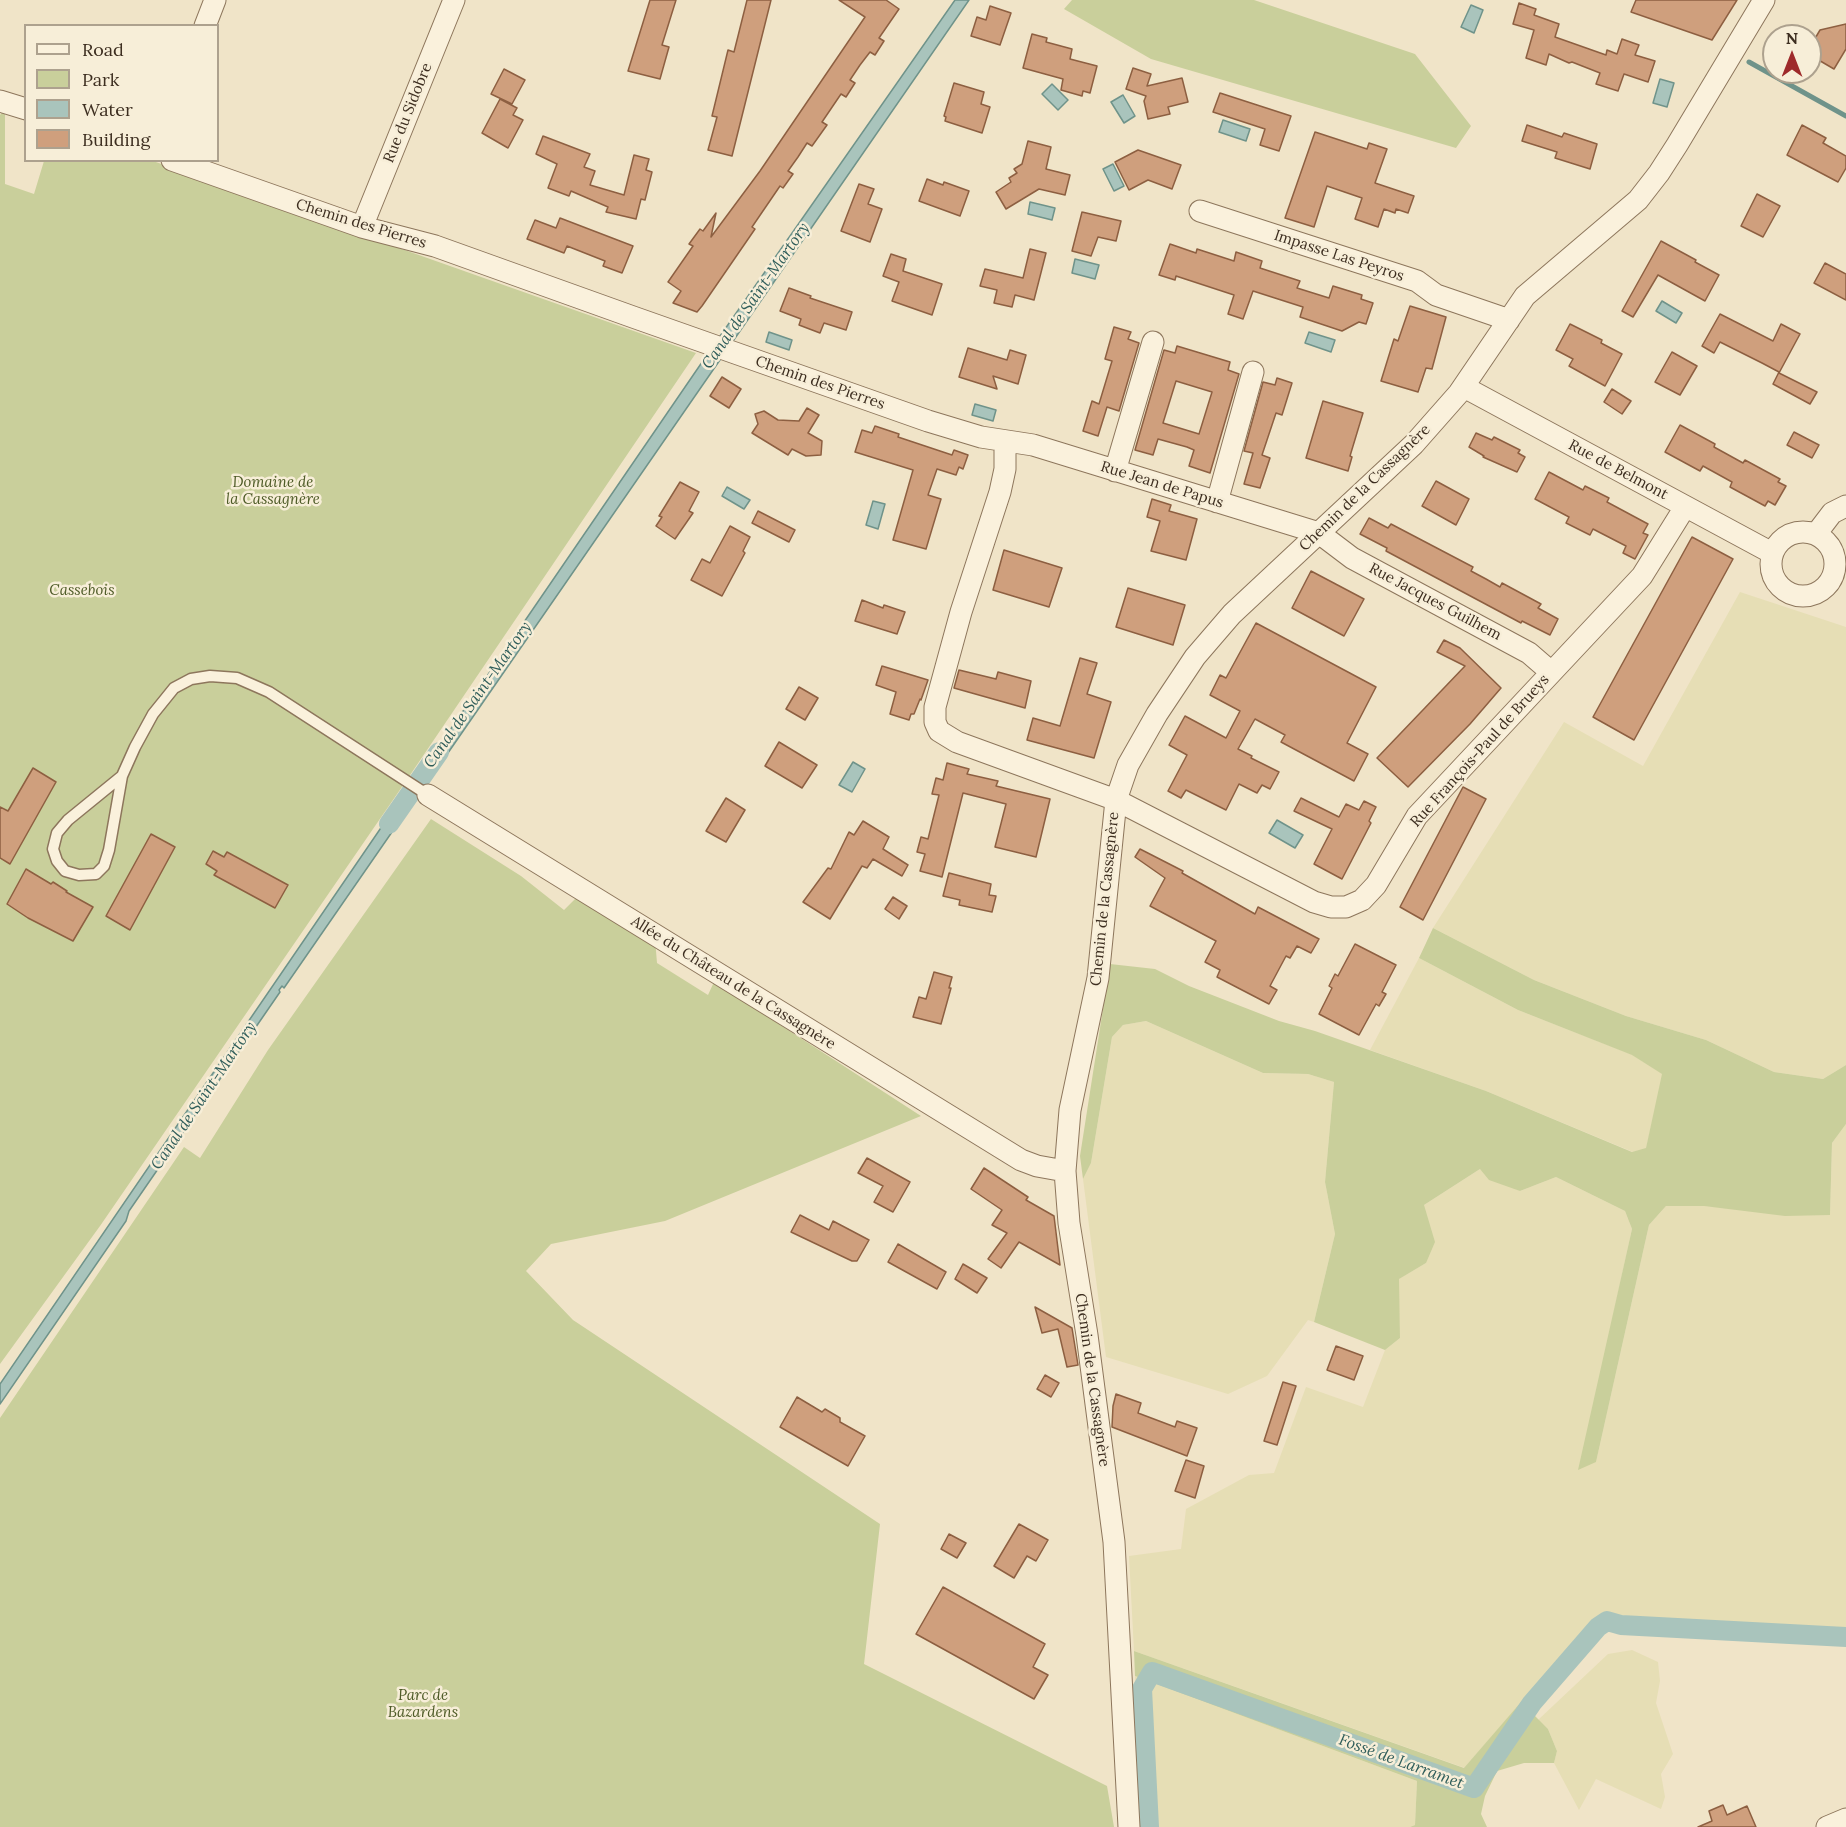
<!DOCTYPE html>
<meta charset="utf-8">
<style>
body{margin:0}
#map{position:relative;width:1846px;height:1827px;overflow:hidden;background:#f0e4c8;font-family:Lora,serif}
canvas{display:block}
.legend{position:absolute;left:24px;top:24px;width:195px;height:138px;box-sizing:border-box;background:#f7eed8;border:2px solid #ada18e;margin:0;padding:8px 10px;list-style:none;font-size:18px;color:#3d2e20}
.legend li{display:flex;align-items:center;gap:12px;height:30px}
.legend b{width:30px;border:2px solid #ada18e}
.north{position:absolute;left:1762px;top:24px;width:60px;height:60px;box-sizing:border-box;background:#f7eed8;border:2px solid #ada18e;border-radius:50%;rotate:0deg;font-size:16px;font-weight:700;line-height:24px;text-align:center;color:#3d2e20}
.north::after{content:'';display:block;margin:auto;width:21px;height:27px;background:#9e2a2b;clip-path:polygon(50% 0,100% 100%,50% 72%,0 100%)}
</style>
<div id="map">
<canvas width="1846" height="1827"></canvas>
<ul class="legend">
<li><b style="height:8px;background:#faf1dc"></b>Road</li>
<li><b style="height:16px;background:#c9cf9b"></b>Park</li>
<li><b style="height:16px;background:#a9c4bc"></b>Water</li>
<li><b style="height:16px;background:#cf9f7d"></b>Building</li>
</ul>
<div class="north">N</div>
</div>
<script>
const g = document.querySelector('canvas').getContext('2d');
g.lineJoin = 'round';
function fill(path, color) {
  g.fillStyle = color;
  g.fill(path, 'evenodd');
}
function toPath(rows) {
  const path = new Path2D();
  for (const r of rows) {
    if (r.length === 3) {
      path.moveTo(r[0] + r[2], r[1]);
      path.arc(r[0], r[1], r[2], 0, 2 * Math.PI);
      continue;
    }
    path.moveTo(r[0], r[1]);
    for (let i = 2; i < r.length; i += 2) path.lineTo(r[i], r[i + 1]);
  }
  return path;
}
function stroke(path, color, width, dash) {
  g.strokeStyle = color;
  g.lineWidth = width;
  g.lineCap = dash ? 'butt' : 'round';
  g.setLineDash(dash || []);
  g.stroke(path);
}
function label(font, color, halo, rows, align = 'center') {
  g.font = font + ' Lora,serif';
  g.lineWidth = 5;
  g.setLineDash([]);
  g.textBaseline = 'middle';
  g.strokeStyle = halo;
  g.fillStyle = color;
  for (const [text, x, y, turn = 0] of rows) {
    g.save();
    g.translate(x, y);
    g.rotate((+turn || 0) * Math.PI / 180);
    g.textAlign = isNaN(turn) ? turn : align;
    if (halo) g.strokeText(text, 0, 0);
    g.fillText(text, 0, 0);
    g.restore();
  }
}
fill(toPath([
 [1740,592,1846,627,1846,1065,1823,1079,1774,1072,1706,1040,1626,1016,1534,980,1433,928,1564,722,1643,766],
 [1419,958,1518,1010,1633,1055,1663,1074,1646,1149,1633,1152,1486,1091,1370,1050],
 [1146,1021,1263,1073,1308,1074,1334,1082,1325,1182,1335,1234,1314,1322,1308,1320,1267,1376,1228,1394,1106,1357,1083,1179,1091,1163,1112,1037,1123,1025],
 [1846,1124,1846,1628,1823,1630,1602,1614,1575,1639,1465,1768,1134,1651,1129,1556,1181,1549,1186,1509,1249,1475,1274,1473,1306,1387,1363,1407,1385,1350,1400,1338,1398,1279,1426,1263,1424,1205,1480,1169,1520,1191,1556,1177,1625,1211,1632,1229,1613,1316,1596,1462,1649,1225,1666,1206,1704,1206,1830,1215,1832,1143],
 [1632,1650,1658,1662,1660,1681,1656,1703,1673,1754,1661,1774,1665,1797,1661,1809,1596,1779,1579,1810,1554,1763,1557,1751,1548,1729,1538,1720,1608,1654],
 [1135,1676,1417,1781,1415,1825,1410,1827,1153,1827,1145,1725,1137,1720]
]), '#e6deb5');
fill(toPath([
 [1072,0,1254,0,1415,54,1471,126,1456,148,1151,59,1064,9],
 [5,109,5,184,34,194,44,161,153,161,696,353,406,781,100,1226,0,1364,0,115],
 [431,819,521,876,564,910,578,896,655,939,657,963,708,995,714,982,921,1116,665,1221,551,1244,526,1271,573,1320,880,1524,864,1664,1107,1786,1114,1827,0,1827,0,1418,184,1147,200,1158,268,1050],
 [1433,928,1534,980,1626,1016,1706,1040,1774,1072,1823,1079,1846,1065,1846,1124,1832,1143,1830,1215,1785,1216,1704,1206,1666,1206,1649,1225,1596,1462,1578,1470,1632,1229,1625,1211,1556,1177,1520,1191,1489,1180,1480,1169,1424,1205,1435,1242,1426,1263,1399,1279,1400,1338,1385,1350,1314,1322,1335,1234,1325,1182,1334,1082,1308,1074,1263,1073,1146,1021,1123,1025,1112,1037,1091,1163,1083,1179,1080,1156,1110,964,1155,969,1189,986,1279,1021,1315,1031,1486,1091,1632,1152,1646,1148,1662,1074,1632,1055,1518,1010,1419,958],
 [1134,1651,1464,1768,1521,1702,1548,1729,1557,1751,1554,1763,1524,1763,1497,1771,1485,1796,1481,1814,1487,1827,1410,1827,1415,1825,1417,1781,1135,1676],
 [1137,1720,1145,1725,1153,1827,1137,1827,1131,1724]
]), '#c9cf9b');
const water = toPath([
 [955,0,969,0,731,344,718,339,955,0],
 [1471,5,1483,10,1474,33,1461,27,1471,5],
 [1660,79,1674,83,1667,107,1653,103,1660,79],
 [1052,84,1068,100,1058,110,1042,94,1052,84],
 [1123,95,1135,116,1124,123,1111,102,1123,95],
 [1223,120,1250,129,1246,141,1219,132,1223,120],
 [1113,164,1124,186,1114,191,1103,169,1113,164],
 [1030,202,1055,208,1052,220,1028,214,1030,202],
 [1075,259,1099,265,1095,279,1072,273,1075,259],
 [1662,301,1682,313,1676,323,1656,311,1662,301],
 [769,332,792,340,789,350,766,342,769,332],
 [1309,332,1335,340,1331,352,1305,343,1309,332],
 [709,352,722,357,432,776,422,771,709,352],
 [975,404,996,410,993,421,972,415,975,404],
 [727,487,750,500,744,509,722,496,727,487],
 [873,501,885,504,878,529,866,525,873,501],
 [853,762,865,769,852,792,839,785,853,762],
 [400,800,410,806,284,988,282,986,279,990,280,992,129,1211,126,1221,0,1404,0,1384,400,800],
 [1277,820,1303,835,1295,848,1269,833,1277,820]
]);
fill(water, '#a9c4bc');
stroke(water, '#6f938a', 1.5);
stroke(toPath([
 [1749,62,1846,116]
]), '#6f938a', 5);
stroke(toPath([
 [389,824,439,752],
 [1149,1827,1142,1689,1152,1672,1474,1788,1532,1703,1598,1627,1607,1621,1621,1625,1846,1637]
]), '#a9c4bc', 20);
const building = toPath([
 [650,0,676,0,662,45,669,47,660,79,628,71,650,0],
 [747,0,771,0,732,156,708,150,717,117,712,116,728,50,734,52,747,0],
 [839,0,886,0,899,9,879,38,884,41,875,55,870,52,860,65,850,80,855,83,846,97,841,94,822,122,827,125,812,146,807,143,798,157,788,171,793,174,783,188,780,186,752,227,755,229,702,306,697,312,673,303,681,291,668,282,693,246,689,244,700,229,703,231,716,213,711,237,760,171,865,17,839,0],
 [1636,0,1737,0,1712,40,1631,12,1636,0],
 [1519,3,1536,9,1534,15,1559,24,1555,37,1606,55,1607,50,1617,54,1622,39,1639,45,1635,55,1655,61,1648,82,1624,74,1618,91,1596,84,1600,73,1572,62,1569,63,1549,54,1546,65,1526,58,1534,30,1513,24,1519,3],
 [990,6,1011,13,1000,45,971,36,977,17,986,20,990,6],
 [1846,24,1846,49,1834,69,1810,55,1810,47,1820,30,1846,24],
 [1032,34,1047,38,1046,42,1072,49,1070,59,1097,66,1090,93,1083,91,1082,96,1061,90,1063,79,1023,68,1032,34],
 [1133,68,1151,74,1147,86,1182,78,1188,102,1168,107,1170,114,1148,119,1144,101,1146,96,1126,89,1133,68],
 [504,69,525,80,512,104,491,94,504,69],
 [954,83,984,92,981,104,990,107,982,133,945,121,946,117,944,116,954,83],
 [1220,93,1291,116,1279,151,1260,145,1265,129,1213,112,1220,93],
 [500,99,517,108,513,115,523,120,508,148,482,133,500,99],
 [1527,125,1562,137,1564,133,1597,144,1590,169,1555,158,1557,152,1522,141,1527,125],
 [1802,125,1826,138,1823,143,1846,156,1846,168,1838,182,1787,155,1802,125],
 [1315,132,1367,149,1369,143,1387,149,1375,183,1414,196,1408,213,1396,209,1395,213,1384,209,1378,227,1355,219,1362,198,1327,186,1314,227,1285,218,1315,132],
 [543,136,590,154,584,167,595,171,590,185,624,195,634,155,649,159,646,170,652,172,645,200,641,199,636,219,606,212,608,207,571,191,569,196,548,188,557,164,536,154,543,136],
 [1028,141,1051,147,1046,169,1070,175,1065,195,1039,189,1006,209,996,192,1011,182,1009,178,1017,173,1014,169,1022,164,1028,141],
 [1138,150,1181,165,1172,189,1148,180,1129,190,1115,162,1138,150],
 [927,179,943,185,944,182,969,191,960,216,919,201,927,179],
 [859,184,874,189,868,204,882,209,870,242,841,231,859,184],
 [1757,194,1780,206,1763,237,1741,226,1757,194],
 [1082,212,1121,221,1116,241,1098,237,1091,256,1072,251,1082,212],
 [560,218,633,246,622,273,603,266,605,261,567,246,564,253,527,239,535,220,556,228,560,218],
 [1661,241,1696,260,1695,262,1719,275,1705,301,1658,275,1633,317,1622,311,1661,241],
 [1170,244,1196,253,1197,249,1234,261,1236,252,1262,261,1260,268,1300,281,1297,288,1329,298,1333,286,1362,295,1361,299,1373,303,1366,324,1359,322,1342,331,1300,317,1303,307,1253,291,1243,319,1228,314,1234,295,1176,276,1175,280,1159,275,1170,244],
 [1030,249,1046,253,1034,300,1015,295,1012,307,994,303,997,290,980,286,985,269,1023,278,1030,249],
 [891,254,906,259,903,271,942,284,932,315,892,301,899,282,883,276,891,254],
 [1825,263,1846,274,1846,300,1814,283,1825,263],
 [789,288,811,296,810,298,852,312,846,330,824,323,820,333,799,325,801,319,780,311,789,288],
 [1410,306,1446,317,1432,369,1426,368,1418,392,1381,381,1394,339,1398,341,1410,306],
 [1720,314,1773,341,1781,324,1800,334,1779,373,1817,392,1810,404,1773,384,1779,372,1762,363,1720,342,1714,353,1702,346,1720,314],
 [1570,324,1602,340,1601,343,1622,354,1605,386,1569,366,1573,359,1556,350,1570,324],
 [1114,327,1131,332,1128,339,1139,343,1119,411,1107,407,1098,436,1083,431,1092,401,1099,404,1112,361,1105,359,1114,327],
 [1177,346,1230,362,1228,370,1239,374,1210,473,1189,466,1194,450,1187,447,1158,439,1153,455,1135,450,1164,350,1175,353,1177,346],
 [1176,381,1212,392,1199,434,1163,423,1176,381],
 [968,348,1007,360,1010,350,1026,355,1018,384,993,376,997,389,959,377,968,348],
 [1672,352,1697,366,1680,395,1655,382,1672,352],
 [722,377,741,389,729,408,710,396,722,377],
 [1277,378,1292,383,1282,415,1276,413,1262,455,1270,458,1260,488,1244,484,1253,453,1244,451,1263,382,1275,385,1277,378],
 [1612,389,1631,401,1622,414,1604,402,1612,389],
 [1323,401,1363,413,1350,456,1352,457,1348,471,1306,458,1323,401],
 [807,408,819,415,808,433,822,441,821,455,806,456,792,449,788,455,752,433,758,424,755,414,764,411,778,420,799,421,807,408],
 [1680,425,1715,444,1714,447,1743,463,1745,460,1780,479,1778,482,1786,486,1775,505,1768,501,1765,506,1730,487,1732,482,1703,466,1700,471,1665,452,1680,425],
 [875,426,899,434,898,437,952,455,954,450,968,455,963,469,959,467,956,475,937,469,928,495,941,499,926,549,893,540,913,470,855,452,862,430,872,433,875,426],
 [1794,432,1819,445,1812,458,1787,445,1794,432],
 [1476,433,1492,440,1494,437,1520,450,1518,453,1525,457,1517,472,1483,457,1484,456,1469,447,1476,433],
 [1549,472,1583,490,1585,486,1609,498,1607,502,1648,524,1643,533,1648,535,1635,559,1623,553,1626,546,1593,529,1590,535,1566,523,1569,517,1535,499,1549,472],
 [1436,481,1469,499,1456,525,1422,506,1436,481],
 [680,482,699,492,689,511,693,513,675,539,656,526,662,517,659,516,680,482],
 [1152,499,1171,505,1169,511,1197,519,1186,560,1151,551,1160,521,1147,517,1152,499],
 [758,511,795,530,789,542,752,523,758,511],
 [1369,518,1388,528,1391,524,1473,567,1471,571,1486,579,1500,587,1502,583,1541,604,1538,608,1558,619,1550,635,1522,621,1521,623,1386,551,1387,548,1360,534,1369,518],
 [730,526,750,537,743,551,745,553,722,596,691,580,702,559,710,563,730,526],
 [1692,537,1733,559,1634,740,1593,717,1692,537],
 [1004,550,1062,568,1049,607,993,590,1004,550],
 [1311,571,1364,599,1344,636,1292,608,1311,571],
 [1128,588,1185,605,1173,645,1116,627,1128,588],
 [862,600,883,608,884,605,905,612,897,634,855,621,862,600],
 [1256,623,1376,687,1347,743,1368,754,1354,781,1281,742,1285,735,1255,719,1238,749,1252,756,1251,758,1279,772,1270,789,1262,785,1257,793,1239,784,1226,810,1186,790,1181,798,1168,791,1187,755,1169,745,1185,716,1226,738,1240,711,1210,695,1220,675,1226,678,1256,623],
 [1444,640,1460,648,1501,688,1470,724,1408,787,1377,758,1465,666,1437,652,1444,640],
 [1080,658,1097,663,1087,694,1111,702,1094,758,1027,740,1033,718,1060,726,1080,658],
 [882,666,928,680,921,700,920,699,914,714,911,714,909,720,890,714,896,692,876,685,882,666],
 [959,670,996,679,998,672,1031,681,1025,708,954,688,959,670],
 [799,687,818,698,805,720,786,709,799,687],
 [779,742,817,765,802,788,765,766,779,742],
 [947,763,969,769,967,774,998,781,996,786,1050,799,1036,857,995,847,1006,804,963,793,942,877,920,871,925,854,917,852,921,837,928,839,939,795,932,794,936,778,943,780,947,763],
 [33,768,56,782,10,864,0,858,0,807,8,811,33,768],
 [1463,787,1486,799,1423,920,1400,907,1463,787],
 [726,798,745,810,726,842,706,831,726,798],
 [1301,798,1339,817,1346,804,1359,810,1364,801,1376,807,1369,821,1371,823,1342,879,1314,864,1332,829,1294,811,1301,798],
 [863,821,889,837,883,849,908,865,902,876,873,859,867,868,862,866,830,919,803,902,828,868,831,869,849,832,854,835,863,821],
 [151,834,175,847,130,930,106,916,151,834],
 [1140,849,1183,871,1182,873,1255,914,1258,907,1319,939,1311,953,1297,946,1290,958,1286,956,1270,986,1277,990,1269,1004,1217,977,1220,970,1205,962,1216,941,1150,906,1165,878,1135,857,1140,849],
 [213,851,224,857,227,852,288,885,275,908,214,875,217,871,206,864,213,851],
 [26,869,51,884,53,882,67,891,66,892,93,907,73,941,28,918,7,904,26,869],
 [949,873,991,884,989,895,996,896,992,912,959,905,960,900,943,896,949,873],
 [893,897,907,906,899,919,885,909,893,897],
 [1355,944,1396,965,1382,992,1386,994,1379,1006,1376,1004,1359,1035,1319,1014,1332,988,1329,986,1335,974,1338,976,1355,944],
 [934,972,952,977,949,988,951,988,941,1024,913,1017,919,997,926,999,934,972],
 [867,1158,910,1182,893,1212,874,1202,883,1186,858,1173,867,1158],
 [984,1168,1028,1197,1026,1200,1054,1216,1060,1265,1019,1242,1001,1268,988,1259,1007,1233,992,1225,1002,1210,971,1189,984,1168],
 [800,1215,829,1230,833,1221,869,1240,857,1261,852,1261,791,1232,800,1215],
 [898,1244,946,1272,937,1289,888,1262,898,1244],
 [963,1264,987,1278,977,1293,955,1279,963,1264],
 [1035,1307,1072,1328,1078,1365,1067,1367,1058,1329,1042,1333,1035,1307],
 [1336,1346,1363,1356,1354,1380,1327,1370,1336,1346],
 [1045,1375,1059,1383,1051,1397,1037,1389,1045,1375],
 [1283,1382,1296,1386,1277,1445,1264,1441,1283,1382],
 [1116,1394,1141,1403,1138,1413,1175,1427,1177,1421,1197,1428,1187,1456,1112,1427,1113,1406,1116,1394],
 [797,1397,822,1412,825,1409,840,1418,840,1422,865,1436,848,1466,780,1427,797,1397],
 [1186,1460,1204,1466,1195,1498,1175,1491,1186,1460],
 [1019,1524,1048,1540,1036,1561,1027,1556,1014,1578,994,1566,1019,1524],
 [949,1534,966,1543,957,1558,941,1549,949,1534],
 [943,1587,1045,1644,1033,1667,1048,1675,1034,1699,916,1634,943,1587],
 [1723,1805,1727,1815,1747,1806,1756,1827,1698,1827,1712,1821,1709,1811,1723,1805]
]);
fill(building, '#cf9f7d');
stroke(building, '#8d5f41', 1.5);
const lane = toPath([
 [122,776,68,820,57,833,53,849,57,861,65,871,79,875,96,874,104,866,109,850,122,776,135,747,153,714,174,688,191,679,210,676,237,678,269,692,428,795]
]);
const street = toPath([
 [205,26,215,0],
 [0,101,26,109],
 [172,160,362,227,435,246,633,317,928,421,981,437,1033,445,1319,533,1352,558,1529,653,1551,672],
 [1200,211,1417,281,1436,295,1509,320],
 [362,227,454,0],
 [1464,387,1772,553],
 [1005,441,1005,469,1000,492,961,612,935,707,935,722,939,731,957,742,1116,800,1314,902,1331,907,1346,907,1362,900,1376,885,1417,816,1642,576,1685,507],
 [1115,471,1153,342],
 [1217,502,1253,372],
 [1803,564,32],
 [1816,534,1832,513,1846,506],
 [428,795,1021,1160,1037,1166,1065,1171],
 [1129,1827,1114,1542,1087,1335,1069,1223,1065,1171,1070,1110,1098,978,1116,800,1128,765,1157,714,1195,657,1232,614,1414,444,1459,393,1525,296,1638,200,1659,173,1677,145,1764,0],
 [1827,1827,1846,1819]
]);
stroke(lane, '#8d765c', 13);
stroke(street, '#8d765c', 23);
stroke(lane, '#faf1dc', 10);
stroke(street, '#faf1dc', 21);
label('15px', '#3d2e20', '#f7eed8', [
 ["Rue du Sidobre",408,113,-68],
 ["Chemin des Pierres",361,224,17],
 ["Impasse Las Peyros",1339,256,18],
 ["Chemin des Pierres",820,383,19],
 ["Rue de Belmont",1618,470,28],
 ["Rue Jean de Papus",1162,485,17],
 ["Chemin de la Cassagnère",1365,488,-44],
 ["Rue Jacques Guilhem",1435,602,28],
 ["Rue François-Paul de Brueys",1480,751,-48],
 ["Chemin de la Cassagnère",1105,899,-84],
 ["Allée du Château de la Cassagnère",733,983,32],
 ["Chemin de la Cassagnère",1092,1380,82]
]);
label('italic 15px', '#4d5a26', '#f7eed8', [
 ["Domaine de",273,483],
 ["la Cassagnère",273,500],
 ["Cassebois",82,591],
 ["Parc de",423,1696],
 ["Bazardens",423,1713]
]);
label('italic 16px', '#2f5d5a', '#f7eed8', [
 ["Canal de Saint-Martory",756,296,-55],
 ["Canal de Saint-Martory",478,695,-55],
 ["Canal de Saint-Martory",204,1096,-56],
 ["Fossé de Larramet",1401,1762,20]
]);
</script>
